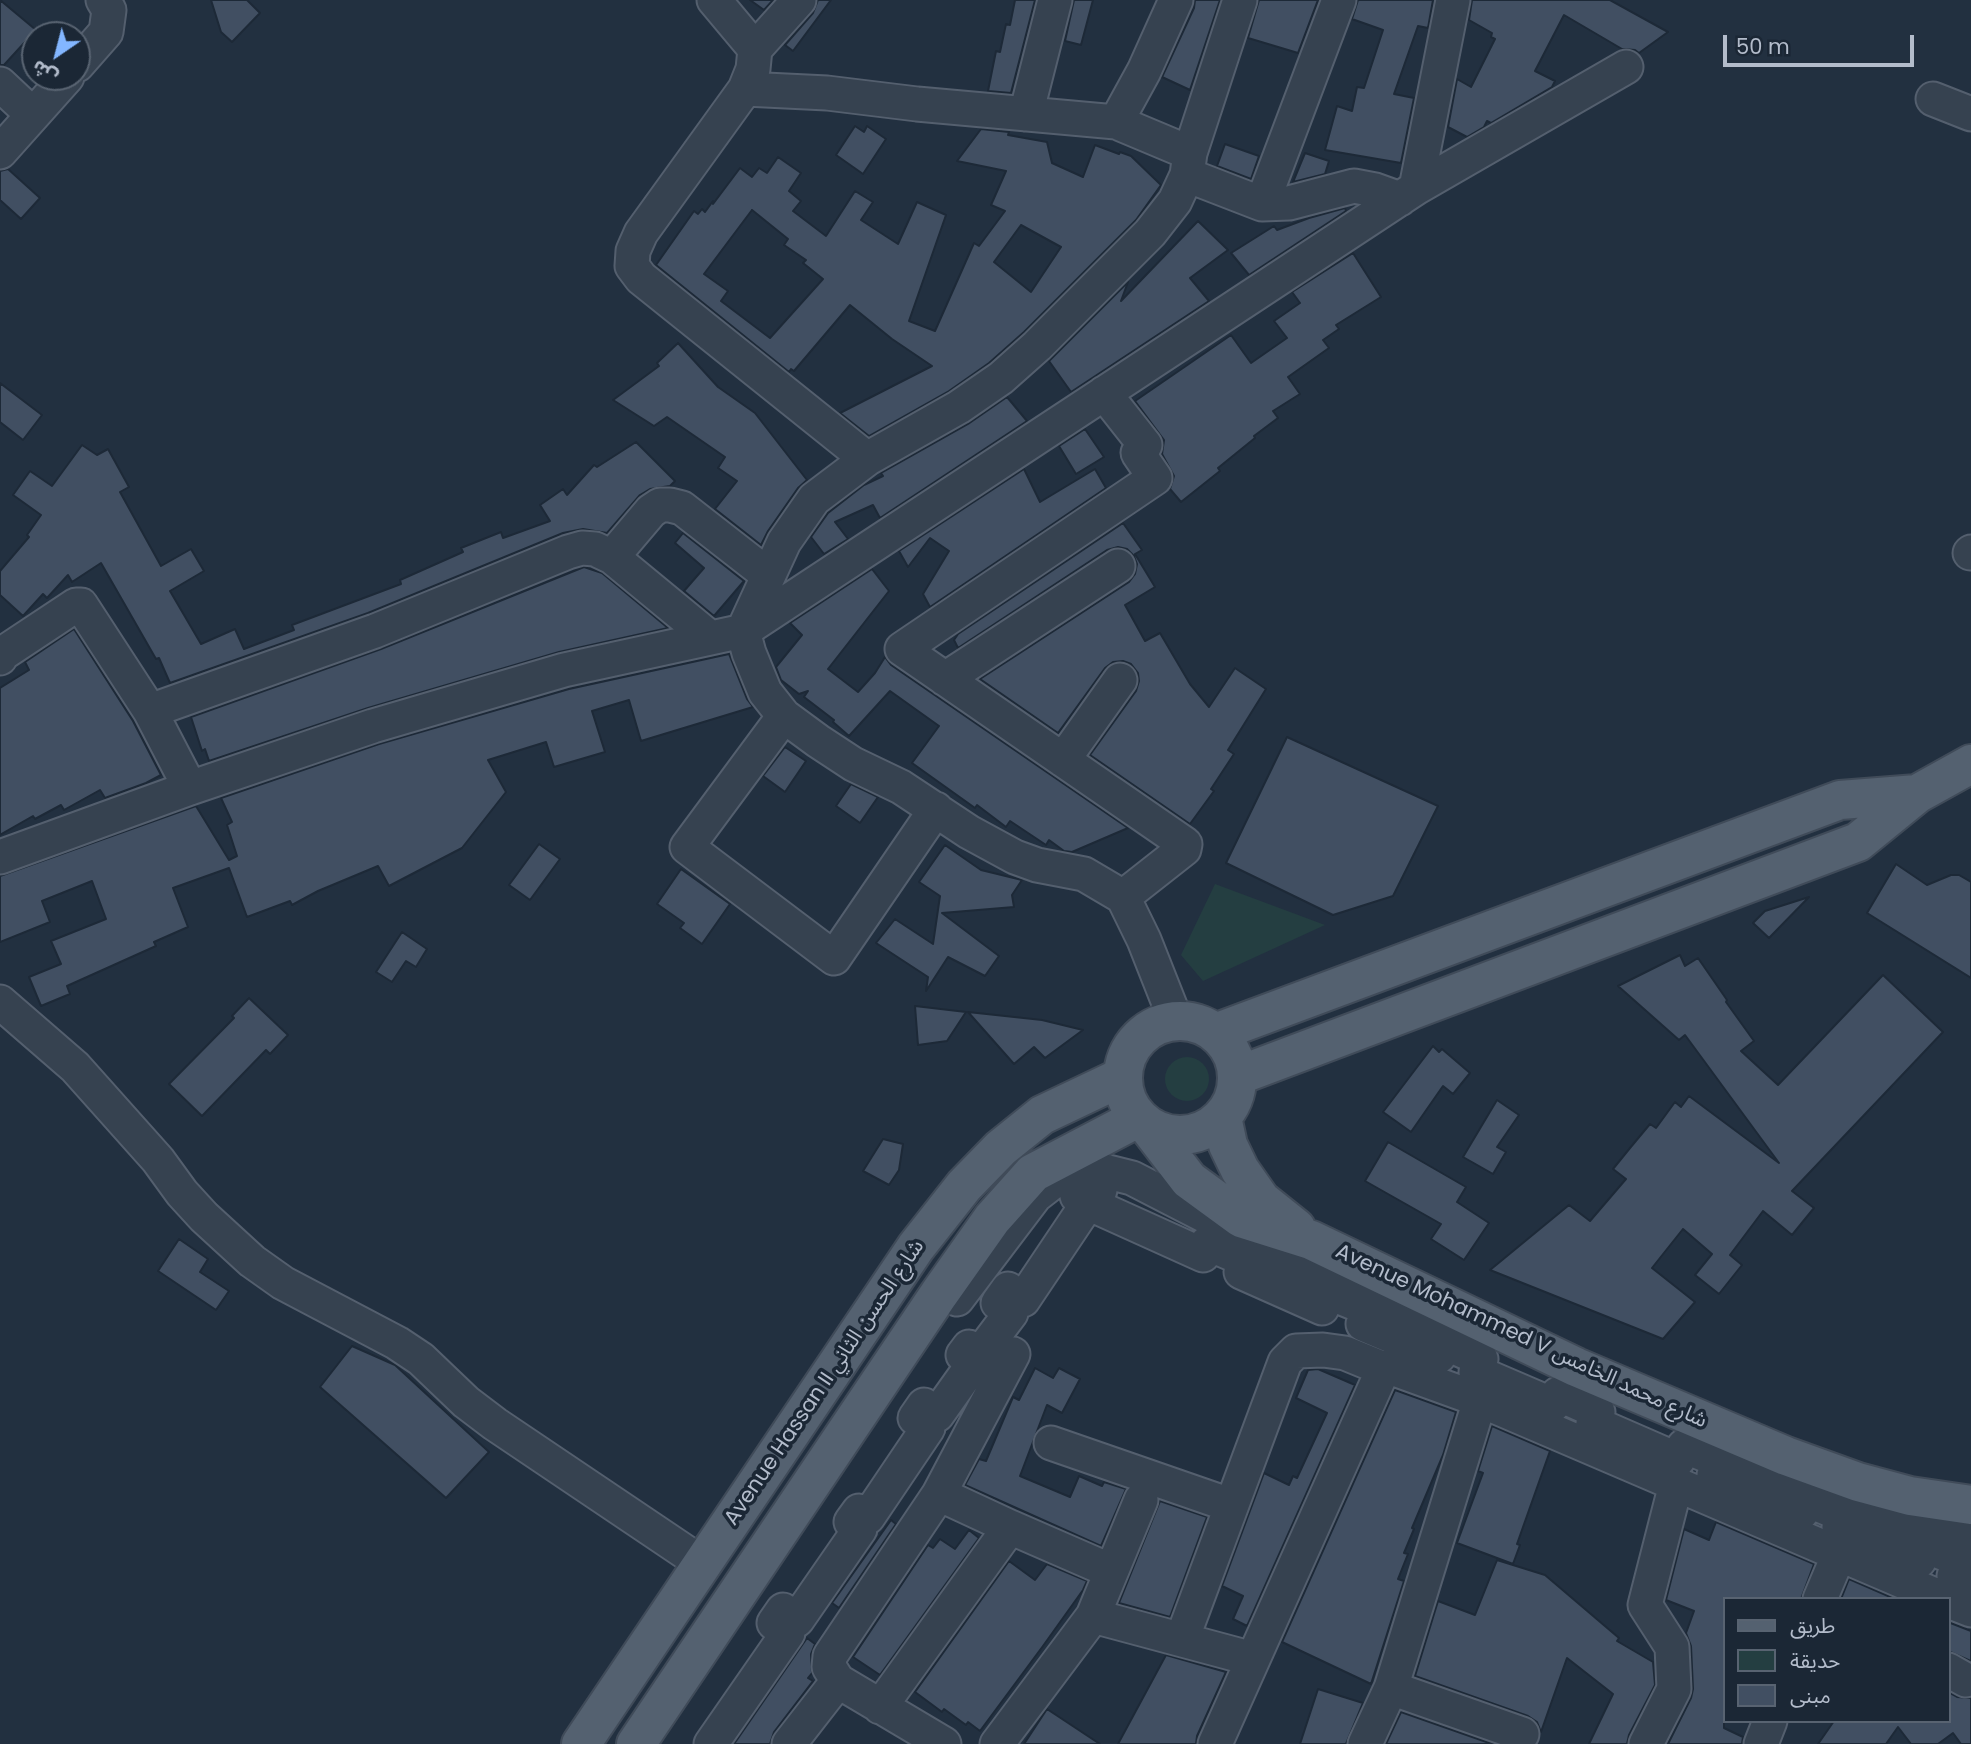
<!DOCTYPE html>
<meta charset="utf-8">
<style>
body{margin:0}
#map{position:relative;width:1971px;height:1744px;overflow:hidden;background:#223040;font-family:Poppins,"Noto Sans Arabic",sans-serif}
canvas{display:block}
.legend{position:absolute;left:1723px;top:1597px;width:228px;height:126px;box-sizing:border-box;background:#1b2735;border:2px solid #586371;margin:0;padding:9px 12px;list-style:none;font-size:21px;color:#b3bccb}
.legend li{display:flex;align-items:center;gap:14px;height:35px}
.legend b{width:35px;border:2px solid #586371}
.north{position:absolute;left:21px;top:21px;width:70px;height:70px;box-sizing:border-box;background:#1b2735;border:2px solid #586371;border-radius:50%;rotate:215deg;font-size:19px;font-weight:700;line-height:28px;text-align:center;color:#b3bccb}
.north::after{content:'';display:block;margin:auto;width:24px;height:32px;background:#83b6ff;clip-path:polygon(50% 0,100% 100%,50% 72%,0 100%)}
.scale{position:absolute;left:1723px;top:35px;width:191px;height:32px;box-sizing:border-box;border:4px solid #b3bccb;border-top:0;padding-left:9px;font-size:21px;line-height:24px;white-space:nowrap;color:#b3bccb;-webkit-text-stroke:5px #1b2735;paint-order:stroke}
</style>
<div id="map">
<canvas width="1971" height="1744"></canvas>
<ul class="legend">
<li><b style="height:9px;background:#546170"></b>طريق</li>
<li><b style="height:19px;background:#243e41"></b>حديقة</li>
<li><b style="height:19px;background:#414f62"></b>مبنى</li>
</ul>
<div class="north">ش</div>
<div class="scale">50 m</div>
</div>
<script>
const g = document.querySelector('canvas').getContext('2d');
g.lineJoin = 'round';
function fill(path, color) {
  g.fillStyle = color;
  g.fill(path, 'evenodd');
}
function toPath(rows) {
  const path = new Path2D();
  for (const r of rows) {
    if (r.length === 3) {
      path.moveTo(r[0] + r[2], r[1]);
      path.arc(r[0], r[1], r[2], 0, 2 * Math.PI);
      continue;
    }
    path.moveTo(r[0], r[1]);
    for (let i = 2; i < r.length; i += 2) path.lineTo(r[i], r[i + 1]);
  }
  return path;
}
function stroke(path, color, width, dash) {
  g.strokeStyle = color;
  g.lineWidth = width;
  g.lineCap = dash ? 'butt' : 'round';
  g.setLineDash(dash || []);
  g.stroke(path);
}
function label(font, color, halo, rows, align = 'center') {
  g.font = font + ' Poppins,"Noto Sans Arabic",sans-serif';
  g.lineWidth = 7;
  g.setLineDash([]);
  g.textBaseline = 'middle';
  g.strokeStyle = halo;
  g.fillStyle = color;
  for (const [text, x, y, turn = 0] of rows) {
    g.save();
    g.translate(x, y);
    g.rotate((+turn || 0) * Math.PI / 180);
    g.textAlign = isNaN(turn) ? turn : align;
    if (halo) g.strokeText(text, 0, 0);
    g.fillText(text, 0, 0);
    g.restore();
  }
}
fill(toPath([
 [1215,884,1325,925,1203,981,1181,955],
 [1187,1079,22]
]), '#243e41');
const building = toPath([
 [0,0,36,30,4,65,0,65,0,0],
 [211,0,247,0,260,13,232,42,221,32,211,0],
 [750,0,773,0,764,10,750,0],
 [818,0,831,0,793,51,785,45,813,13,818,0],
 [1015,0,1035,0,1011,93,988,91,996,51,1000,52,1006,24,1010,25,1015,0],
 [1074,0,1093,0,1081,45,1065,41,1074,0],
 [1195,0,1220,0,1190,90,1162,77,1194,8,1195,0],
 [1259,0,1318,0,1298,53,1248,38,1259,0],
 [1358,0,1433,0,1428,28,1418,26,1394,94,1414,98,1401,163,1325,150,1337,106,1352,111,1357,87,1364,88,1383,30,1352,19,1358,0],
 [1472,0,1610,0,1668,32,1639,53,1635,50,1622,49,1564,15,1535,71,1555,81,1552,87,1491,123,1487,121,1484,127,1467,137,1448,127,1457,79,1471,87,1495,39,1491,37,1492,33,1469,20,1472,0],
 [855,126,864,132,867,126,886,139,863,174,836,155,855,126],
 [981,129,1009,132,1008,135,1047,142,1052,163,1083,177,1095,145,1119,154,1120,152,1131,156,1161,185,1136,220,1024,332,989,363,949,391,869,436,840,413,932,366,892,339,850,305,794,371,791,369,789,372,656,265,694,211,698,214,702,209,705,212,713,201,713,204,740,168,752,177,759,168,767,173,778,157,801,173,789,191,801,201,793,211,826,236,855,191,873,202,861,220,898,244,917,202,946,215,909,321,935,331,974,243,979,246,1005,211,991,205,1006,171,957,161,981,129],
 [752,210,788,239,784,245,806,260,803,263,823,279,770,338,721,301,728,291,704,274,752,210],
 [1021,225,1061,247,1031,292,994,262,1021,225],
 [1225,144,1259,156,1251,179,1217,166,1225,144],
 [1305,153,1329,161,1325,174,1293,182,1305,153],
 [8,169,40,198,21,219,0,200,0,171,8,169],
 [1345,208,1346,211,1249,275,1231,253,1274,226,1277,230,1309,218,1345,208],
 [1198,221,1228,250,1190,278,1209,301,1071,392,1049,361,1128,282,1121,301,1198,221],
 [1353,253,1381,297,1336,325,1339,329,1323,340,1329,348,1288,377,1300,394,1273,411,1278,418,1254,436,1255,438,1218,468,1220,471,1181,502,1170,489,1174,476,1162,454,1164,440,1135,401,1231,335,1251,363,1287,338,1274,321,1300,303,1292,292,1353,253],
 [678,343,718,387,755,413,807,480,798,488,768,531,761,545,715,509,737,481,718,468,725,457,667,417,654,426,613,400,659,366,657,363,678,343],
 [0,383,42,415,23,440,0,422,0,383],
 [1007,397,1027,421,880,518,873,505,835,522,848,539,824,554,811,537,828,513,864,485,883,476,881,473,968,424,1007,397],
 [1085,429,1104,457,1076,474,1059,446,1085,429],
 [636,442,675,481,670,486,650,489,640,495,607,533,583,529,563,533,368,613,170,683,159,658,156,659,101,563,72,582,68,575,47,598,43,594,23,616,0,595,0,571,29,537,27,535,41,515,13,495,30,471,52,486,82,445,97,455,108,449,129,487,120,492,161,566,191,549,204,571,170,591,201,644,235,629,244,649,294,630,292,625,401,584,400,580,463,552,461,548,501,532,503,538,550,521,540,505,563,489,567,495,594,465,597,467,636,442],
 [1024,469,1040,502,1095,469,1106,488,930,607,923,594,949,551,930,538,908,567,899,551,1024,469],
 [1123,523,1142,550,1135,554,1155,587,1125,605,1145,641,1160,633,1190,684,1209,707,1235,668,1266,689,1228,750,1234,754,1211,789,1214,791,1190,824,1090,755,1136,691,1139,681,1138,673,1131,664,1123,661,1113,662,1105,668,1058,733,980,679,1129,582,1135,574,1137,564,1134,556,1127,549,1118,547,1107,550,958,648,954,640,958,634,1123,523],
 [683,533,744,581,714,616,684,591,704,568,675,543,683,533],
 [584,567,602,573,668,628,559,652,368,708,209,761,205,749,202,751,191,717,381,649,584,567],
 [872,569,889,591,828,669,858,692,875,673,885,657,891,665,1128,828,1072,852,1064,851,1049,840,1046,845,1010,821,1006,827,977,805,975,808,912,763,939,726,890,691,849,736,833,722,834,720,804,697,808,691,799,694,781,680,776,667,802,635,790,623,872,569],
 [74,629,133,721,161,775,146,783,105,798,100,790,64,810,61,805,35,819,33,816,0,835,0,688,29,670,25,662,74,629],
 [729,654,747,699,753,707,641,741,629,700,592,711,605,752,554,767,546,742,488,760,506,792,462,848,389,886,378,866,318,891,292,905,290,901,247,917,229,868,173,888,188,927,154,942,156,946,67,986,70,994,41,1006,29,977,61,964,51,941,106,919,92,881,42,901,50,922,0,942,0,876,196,806,229,860,237,856,227,825,232,822,221,798,379,744,569,689,729,654],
 [1287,737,1438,806,1393,896,1333,915,1226,863,1287,737],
 [785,747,806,761,785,792,763,776,785,747],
 [851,784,878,797,860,823,836,806,851,784],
 [539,844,560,859,530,900,509,885,539,844],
 [945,845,981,870,1022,880,1012,895,1014,907,942,913,999,956,985,976,948,957,926,991,928,977,876,943,895,919,933,944,940,896,919,882,945,845],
 [1896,864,1927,885,1951,875,1959,875,1971,882,1971,978,1867,913,1896,864],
 [681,869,730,904,702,944,680,928,684,923,657,904,681,869],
 [1809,897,1769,938,1753,923,1765,911,1809,897],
 [402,932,427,949,416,967,406,961,392,982,376,972,402,932],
 [1680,955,1685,966,1698,958,1727,1000,1726,1002,1754,1041,1741,1051,1778,1085,1883,975,1943,1032,1792,1191,1814,1208,1792,1235,1763,1211,1730,1255,1742,1265,1719,1294,1695,1275,1712,1254,1683,1229,1652,1268,1695,1302,1663,1339,1490,1270,1569,1205,1590,1221,1626,1179,1613,1169,1630,1148,1650,1124,1656,1128,1675,1102,1681,1107,1689,1096,1779,1163,1685,1035,1679,1040,1618,986,1680,955],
 [249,998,288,1035,270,1054,266,1050,202,1116,169,1084,234,1018,232,1016,249,998],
 [915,1006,966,1012,947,1041,918,1045,915,1006],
 [968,1012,1042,1020,1083,1030,1045,1058,1034,1047,1014,1064,968,1012],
 [1433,1046,1439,1052,1442,1049,1470,1073,1453,1094,1443,1086,1411,1132,1383,1112,1433,1046],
 [1497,1100,1519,1115,1497,1147,1506,1152,1493,1174,1463,1157,1497,1100],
 [883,1139,903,1144,899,1170,889,1185,863,1171,883,1139],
 [1388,1142,1466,1187,1457,1202,1489,1223,1464,1260,1431,1239,1441,1224,1365,1181,1388,1142],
 [179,1239,208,1259,200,1272,229,1291,216,1310,158,1271,179,1239],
 [352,1346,395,1365,489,1452,446,1498,320,1387,352,1346],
 [1035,1368,1053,1378,1059,1368,1080,1379,1062,1413,1047,1405,1020,1476,1070,1497,1079,1476,1102,1486,1104,1482,1126,1489,1101,1546,965,1485,979,1459,986,1461,1013,1397,1019,1400,1035,1368],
 [1318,1369,1355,1385,1247,1626,1233,1619,1243,1596,1222,1586,1264,1473,1289,1485,1293,1476,1297,1478,1327,1413,1296,1398,1308,1370,1318,1369],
 [1395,1390,1456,1412,1443,1455,1412,1528,1414,1529,1404,1553,1408,1554,1398,1579,1404,1581,1371,1684,1282,1642,1395,1390],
 [1492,1426,1550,1451,1517,1544,1520,1545,1513,1564,1457,1543,1483,1473,1478,1471,1492,1426],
 [1160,1501,1207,1517,1170,1617,1119,1603,1160,1501],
 [891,1520,896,1524,839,1608,832,1603,891,1520],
 [1716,1522,1814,1564,1801,1599,1724,1599,1724,1728,1743,1737,1742,1744,1668,1744,1691,1698,1693,1689,1691,1646,1686,1633,1694,1611,1666,1600,1684,1529,1709,1540,1716,1522],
 [969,1530,979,1538,880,1675,853,1657,928,1545,933,1548,940,1539,955,1549,969,1530],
 [1497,1560,1545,1575,1619,1638,1617,1641,1653,1662,1655,1685,1629,1735,1627,1744,1589,1744,1613,1694,1567,1658,1541,1732,1537,1722,1528,1716,1415,1676,1438,1601,1475,1615,1497,1560],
 [1009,1561,1035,1580,1047,1564,1087,1581,1083,1590,1043,1646,980,1731,968,1722,966,1725,944,1709,942,1712,915,1692,1009,1561],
 [1849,1579,1895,1599,1841,1599,1849,1579],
 [1948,1622,1971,1631,1971,1661,1948,1651,1948,1622],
 [807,1638,815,1644,811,1654,812,1673,808,1678,813,1681,774,1732,770,1744,734,1744,807,1638],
 [1166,1655,1226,1672,1197,1736,1196,1744,1118,1744,1166,1655],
 [1318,1689,1363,1703,1346,1744,1300,1744,1318,1689],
 [1948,1692,1957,1697,1971,1698,1971,1744,1961,1744,1953,1733,1938,1744,1911,1744,1898,1727,1886,1744,1818,1744,1834,1721,1948,1721,1948,1692],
 [1047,1709,1100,1744,1024,1744,1047,1709],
 [1401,1712,1492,1744,1386,1744,1401,1712]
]);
fill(building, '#414f62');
stroke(building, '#1d2937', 2);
const minor = toPath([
 [714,0,755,49],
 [799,0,755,49,753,69,745,89,641,233,633,251,632,266,641,278,867,459],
 [77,65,106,32,109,10,103,0],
 [0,84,33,115],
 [745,89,827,93,917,104,1116,122,1190,153],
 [1933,99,1971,114],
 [1026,114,1055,0],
 [1116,122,1144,71,1176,0],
 [0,152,67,77],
 [1187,175,1262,204,1289,203,1354,186,1375,190,1400,199],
 [1416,188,1453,0],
 [1262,204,1339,0],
 [1104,393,1145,445,1138,453,1155,478,902,649,1185,844,1184,849,1123,897],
 [1970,553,1971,552],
 [612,557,651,511,660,505,670,505,682,508,691,515,768,575],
 [0,658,2,654,76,605,81,605,150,711,190,788],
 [945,679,1118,566],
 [150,711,375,631,568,552,582,548,595,549,612,557,709,637],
 [784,716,687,847,834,958,936,809],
 [1063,760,1120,680],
 [0,857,190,788,373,726,564,670,743,631,1416,188,1626,67],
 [0,1002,75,1067,158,1160,182,1193,204,1217,252,1261,283,1283,397,1343,421,1359,466,1402,495,1424,703,1564],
 [1176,1021,1144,940,1123,897,1084,874,1037,865,1015,857,969,832,901,787,853,764,818,741,784,716,765,692,749,653,743,631,784,542,814,499,867,459,959,407,1001,378,1037,346,1150,233,1175,201,1187,175,1190,153,1240,0],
 [957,1299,1035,1196,1053,1182,1082,1170,1096,1169,1132,1178,1330,1280,1450,1338],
 [1051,1443,1230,1505],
 [1702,1444,1846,1505,1892,1519,1971,1533],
 [1676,1484,1839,1554,1820,1599],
 [939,1494,1010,1527],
 [1839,1554,1944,1599],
 [1948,1601,1971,1610],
 [1093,1616,1253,1659],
 [1182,1639,1285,1362,1296,1351,1323,1350,1345,1353,1384,1369],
 [1948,1670,1966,1680],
 [838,1681,829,1667,830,1656,939,1494,1013,1354],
 [1391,1688,1522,1734],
 [880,1707,1010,1527,1111,1571],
 [711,1744,788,1633,774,1623,783,1610,797,1620,860,1529,851,1522,859,1511,868,1517,928,1428,915,1418,924,1405,937,1415,974,1363,963,1355,969,1347,980,1354,1011,1313,998,1303,1008,1289,1023,1300,1088,1203,1077,1196,1087,1182,1100,1190,1090,1204,1203,1255,1207,1243,1246,1260,1241,1272,1322,1308,1327,1292,1369,1309,1363,1324,1439,1356,1445,1343,1481,1359,1476,1372,1553,1405,1558,1394,1598,1412,1593,1423,1678,1460,1684,1446,1720,1461,1714,1475,1802,1512,1807,1500,1843,1515,1839,1527,1919,1561,1925,1546,1960,1560,1954,1576,1971,1584],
 [789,1744,838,1681,944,1744],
 [997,1744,1093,1616,1141,1500],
 [1215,1744,1381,1374,1389,1367,1480,1400,1676,1484,1645,1605,1672,1647,1674,1689,1646,1744],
 [1365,1744,1391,1688,1480,1400],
 [1761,1744,1770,1721]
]);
const major = toPath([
 [1180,1078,57],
 [1215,1033,1840,800,1917,794],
 [1237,1076,1858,842,1917,794,1971,764],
 [1222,1117,1228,1145,1240,1170,1261,1200,1296,1228],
 [1146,1124,1189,1180,1241,1218,1311,1240,1576,1367,1786,1456,1858,1482,1910,1496,1971,1505],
 [581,1744,916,1247,964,1186,1001,1148,1042,1115,1122,1077],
 [636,1744,939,1294,992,1219,1033,1173,1138,1118]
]);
stroke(minor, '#545f6e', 37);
stroke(major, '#404b59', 42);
stroke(minor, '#364250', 33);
stroke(major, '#546170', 38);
label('21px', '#b3bccb', '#1b2735', [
 ["Avenue Mohammed V شارع محمد الخامس",1521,1337,25],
 ["Avenue Hassan II شارع الحسن الثاني",825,1383,-56]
]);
</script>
